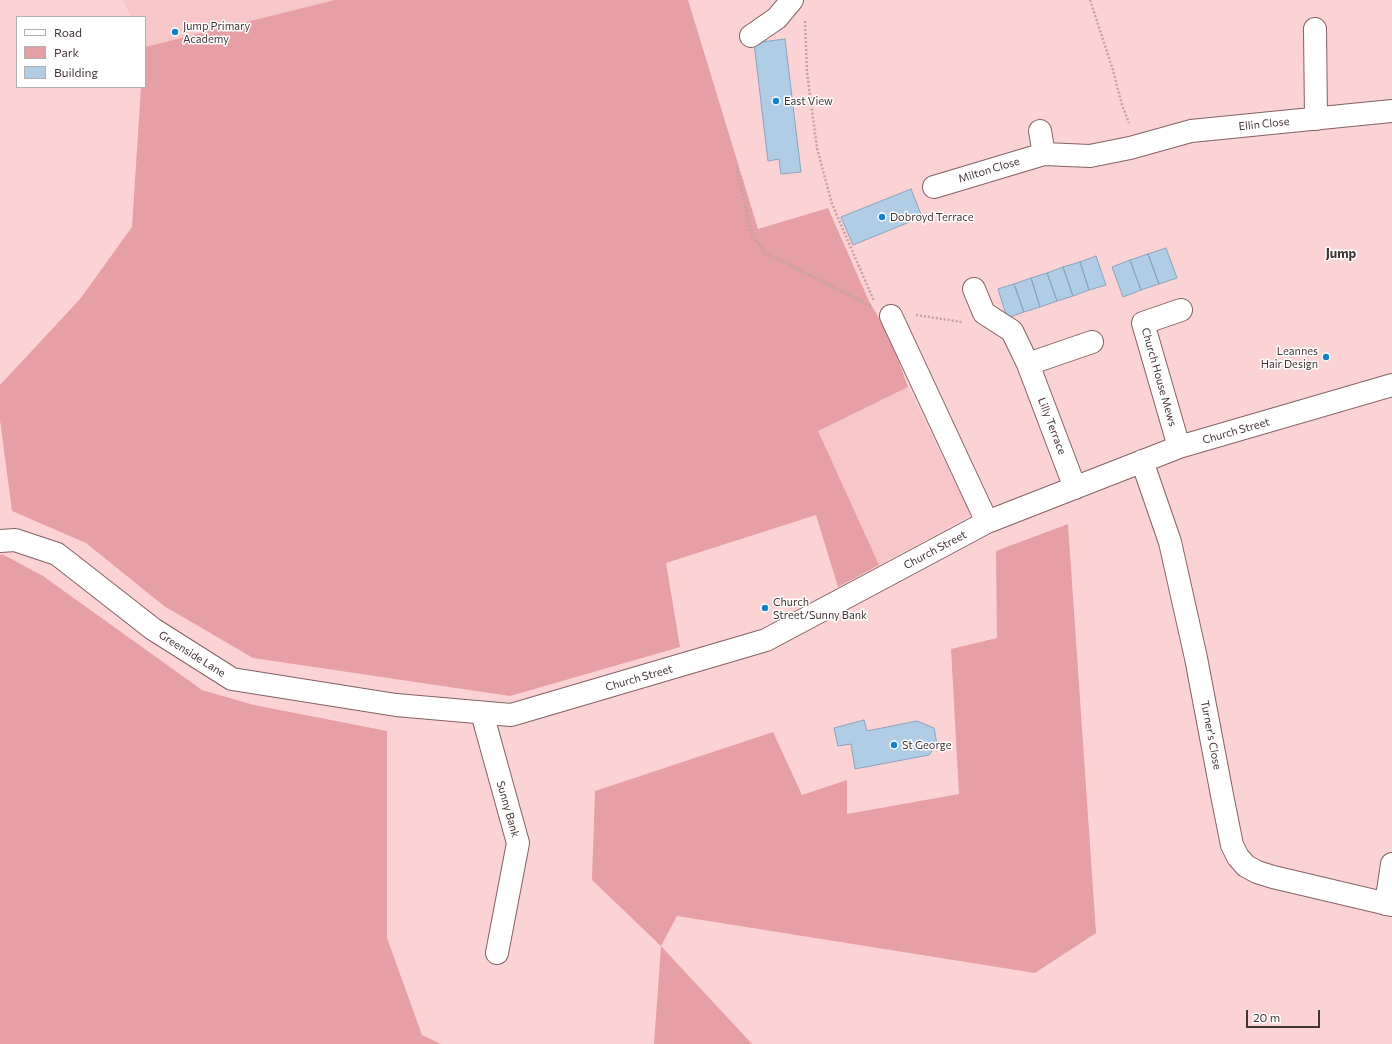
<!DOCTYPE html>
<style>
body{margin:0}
#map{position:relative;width:1392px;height:1044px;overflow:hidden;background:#fcd3d5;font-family:Commissioner,sans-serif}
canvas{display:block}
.legend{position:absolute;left:16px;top:16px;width:130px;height:72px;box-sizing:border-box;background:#fff;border:1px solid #b4aeae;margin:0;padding:5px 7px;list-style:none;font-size:12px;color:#443435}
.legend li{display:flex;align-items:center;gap:8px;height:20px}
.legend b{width:20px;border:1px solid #b4aeae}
.scale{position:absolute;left:1246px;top:1010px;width:74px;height:18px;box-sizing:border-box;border:2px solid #443435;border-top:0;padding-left:5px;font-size:12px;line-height:14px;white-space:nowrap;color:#443435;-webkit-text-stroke:3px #fff;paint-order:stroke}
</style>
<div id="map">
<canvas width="1392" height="1044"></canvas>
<ul class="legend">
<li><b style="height:5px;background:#fff"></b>Road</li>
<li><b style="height:11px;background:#e69fa4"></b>Park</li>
<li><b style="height:11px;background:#b1cce5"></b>Building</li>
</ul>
<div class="scale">20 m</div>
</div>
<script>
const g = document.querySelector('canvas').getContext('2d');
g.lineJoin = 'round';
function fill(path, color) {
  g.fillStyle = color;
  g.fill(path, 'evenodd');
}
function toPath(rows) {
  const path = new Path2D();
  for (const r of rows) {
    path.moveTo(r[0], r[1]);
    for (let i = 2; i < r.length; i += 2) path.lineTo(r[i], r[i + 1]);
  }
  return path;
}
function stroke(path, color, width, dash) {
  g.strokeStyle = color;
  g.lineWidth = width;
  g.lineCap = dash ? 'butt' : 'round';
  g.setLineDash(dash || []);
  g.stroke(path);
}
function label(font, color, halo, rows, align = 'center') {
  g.font = font + ' Commissioner,sans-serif';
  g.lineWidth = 3;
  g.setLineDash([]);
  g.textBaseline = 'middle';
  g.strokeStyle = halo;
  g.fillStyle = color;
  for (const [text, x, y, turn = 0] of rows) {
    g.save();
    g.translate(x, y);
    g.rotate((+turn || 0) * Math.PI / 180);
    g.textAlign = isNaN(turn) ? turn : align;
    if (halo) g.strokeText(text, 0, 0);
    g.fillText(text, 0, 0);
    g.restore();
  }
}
fill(toPath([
 [123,0,335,0,145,47,145,17,131,17],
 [908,387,971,515,879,565,817,431]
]), '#f7c6c8');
fill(toPath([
 [335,0,688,0,758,229,828,208,869,301,890,337,908,387,818,431,879,565,838,587,816,515,666,563,680,647,510,696,253,658,164,606,86,543,12,511,0,420,0,385,80,299,132,227,141,87,145,87,145,47],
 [1068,524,1096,933,1035,973,677,916,661,946,752,1044,654,1044,661,946,592,880,595,791,773,732,802,795,847,780,847,814,959,794,951,649,997,638,996,551],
 [2,554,43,576,202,690,254,705,387,731,387,938,422,1035,441,1044,0,1044,0,555]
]), '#e69fa4');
const building = toPath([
 [785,39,801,172,781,174,779,159,768,161,754,43,785,39],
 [911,189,922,217,853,245,841,217,911,189],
 [1166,248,1177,278,1159,284,1148,254,1166,248],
 [1148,254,1159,284,1141,290,1130,260,1148,254],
 [1096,256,1106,285,1089,290,1080,262,1096,256],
 [1130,260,1141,290,1123,297,1112,267,1130,260],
 [1080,262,1089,290,1073,296,1063,267,1080,262],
 [1063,267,1073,296,1057,301,1047,273,1063,267],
 [1047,273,1057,301,1040,307,1031,278,1047,273],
 [1031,278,1040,307,1024,312,1014,284,1031,278],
 [1014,284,1024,312,1007,318,998,289,1014,284],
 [864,720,867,731,917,721,934,728,937,744,929,755,855,769,851,744,838,746,834,728,864,720]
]);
fill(building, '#b1cce5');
stroke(building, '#88a3bb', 1);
const minor = toPath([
 [1315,29,1316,119],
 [751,36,777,18,792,0],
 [1040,131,1044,154],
 [934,187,1044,154,1090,156,1130,148,1191,131,1392,111],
 [974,289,984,313,1012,331,1028,364,1075,488],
 [891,316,987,522],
 [1028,364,1092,342],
 [1179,447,1143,323,1181,310],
 [1142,461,1170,542,1196,658,1222,795,1232,845,1238,857,1246,866,1257,872,1273,877,1392,905],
 [0,541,15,540,57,554,153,629,232,679,396,705,511,715,766,640,987,522,1179,447,1392,385],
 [482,713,518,843,497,953],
 [1386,904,1392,864]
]);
stroke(minor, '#836062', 24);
stroke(toPath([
 [1090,0,1113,70,1122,105,1129,123],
 [805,21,807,72,817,148,832,204,874,301],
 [736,167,752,235,765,253,871,306],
 [916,315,962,322]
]), '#c2a1a2', 2.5, [2, 2]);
stroke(minor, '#fff', 22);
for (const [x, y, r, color] of [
 [175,32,4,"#1580ca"],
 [776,101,4,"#1580ca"],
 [882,217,4,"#1580ca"],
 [1326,357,4,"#1580ca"],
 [765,608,4,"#1580ca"],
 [894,745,4,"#1580ca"]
]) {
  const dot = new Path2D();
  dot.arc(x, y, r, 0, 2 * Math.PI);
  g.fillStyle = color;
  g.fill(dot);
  stroke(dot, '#fff', 1.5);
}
label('11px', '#443435', '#fff', [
 ["Jump Primary",183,26],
 ["Academy",183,39],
 ["East View",784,101],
 ["Dobroyd Terrace",890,217],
 ["Leannes",1318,351,"right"],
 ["Hair Design",1318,364,"right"],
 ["Church",773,602],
 ["Street/Sunny Bank",773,615],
 ["St George",902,745]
], 'left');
label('11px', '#443435', '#fff', [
 ["Ellin Close",1264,124,-6],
 ["Milton Close",989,170,-17],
 ["Church House Mews",1159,377,74],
 ["Lilly Terrace",1052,426,69],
 ["Church Street",1236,431,-16],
 ["Church Street",935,550,-28],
 ["Greenside Lane",192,654,32],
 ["Church Street",639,678,-16],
 ["Turner's Close",1211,735,79],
 ["Sunny Bank",508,809,74]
]);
label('bold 13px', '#443435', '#fff', [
 ["Jump",1341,254]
]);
</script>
